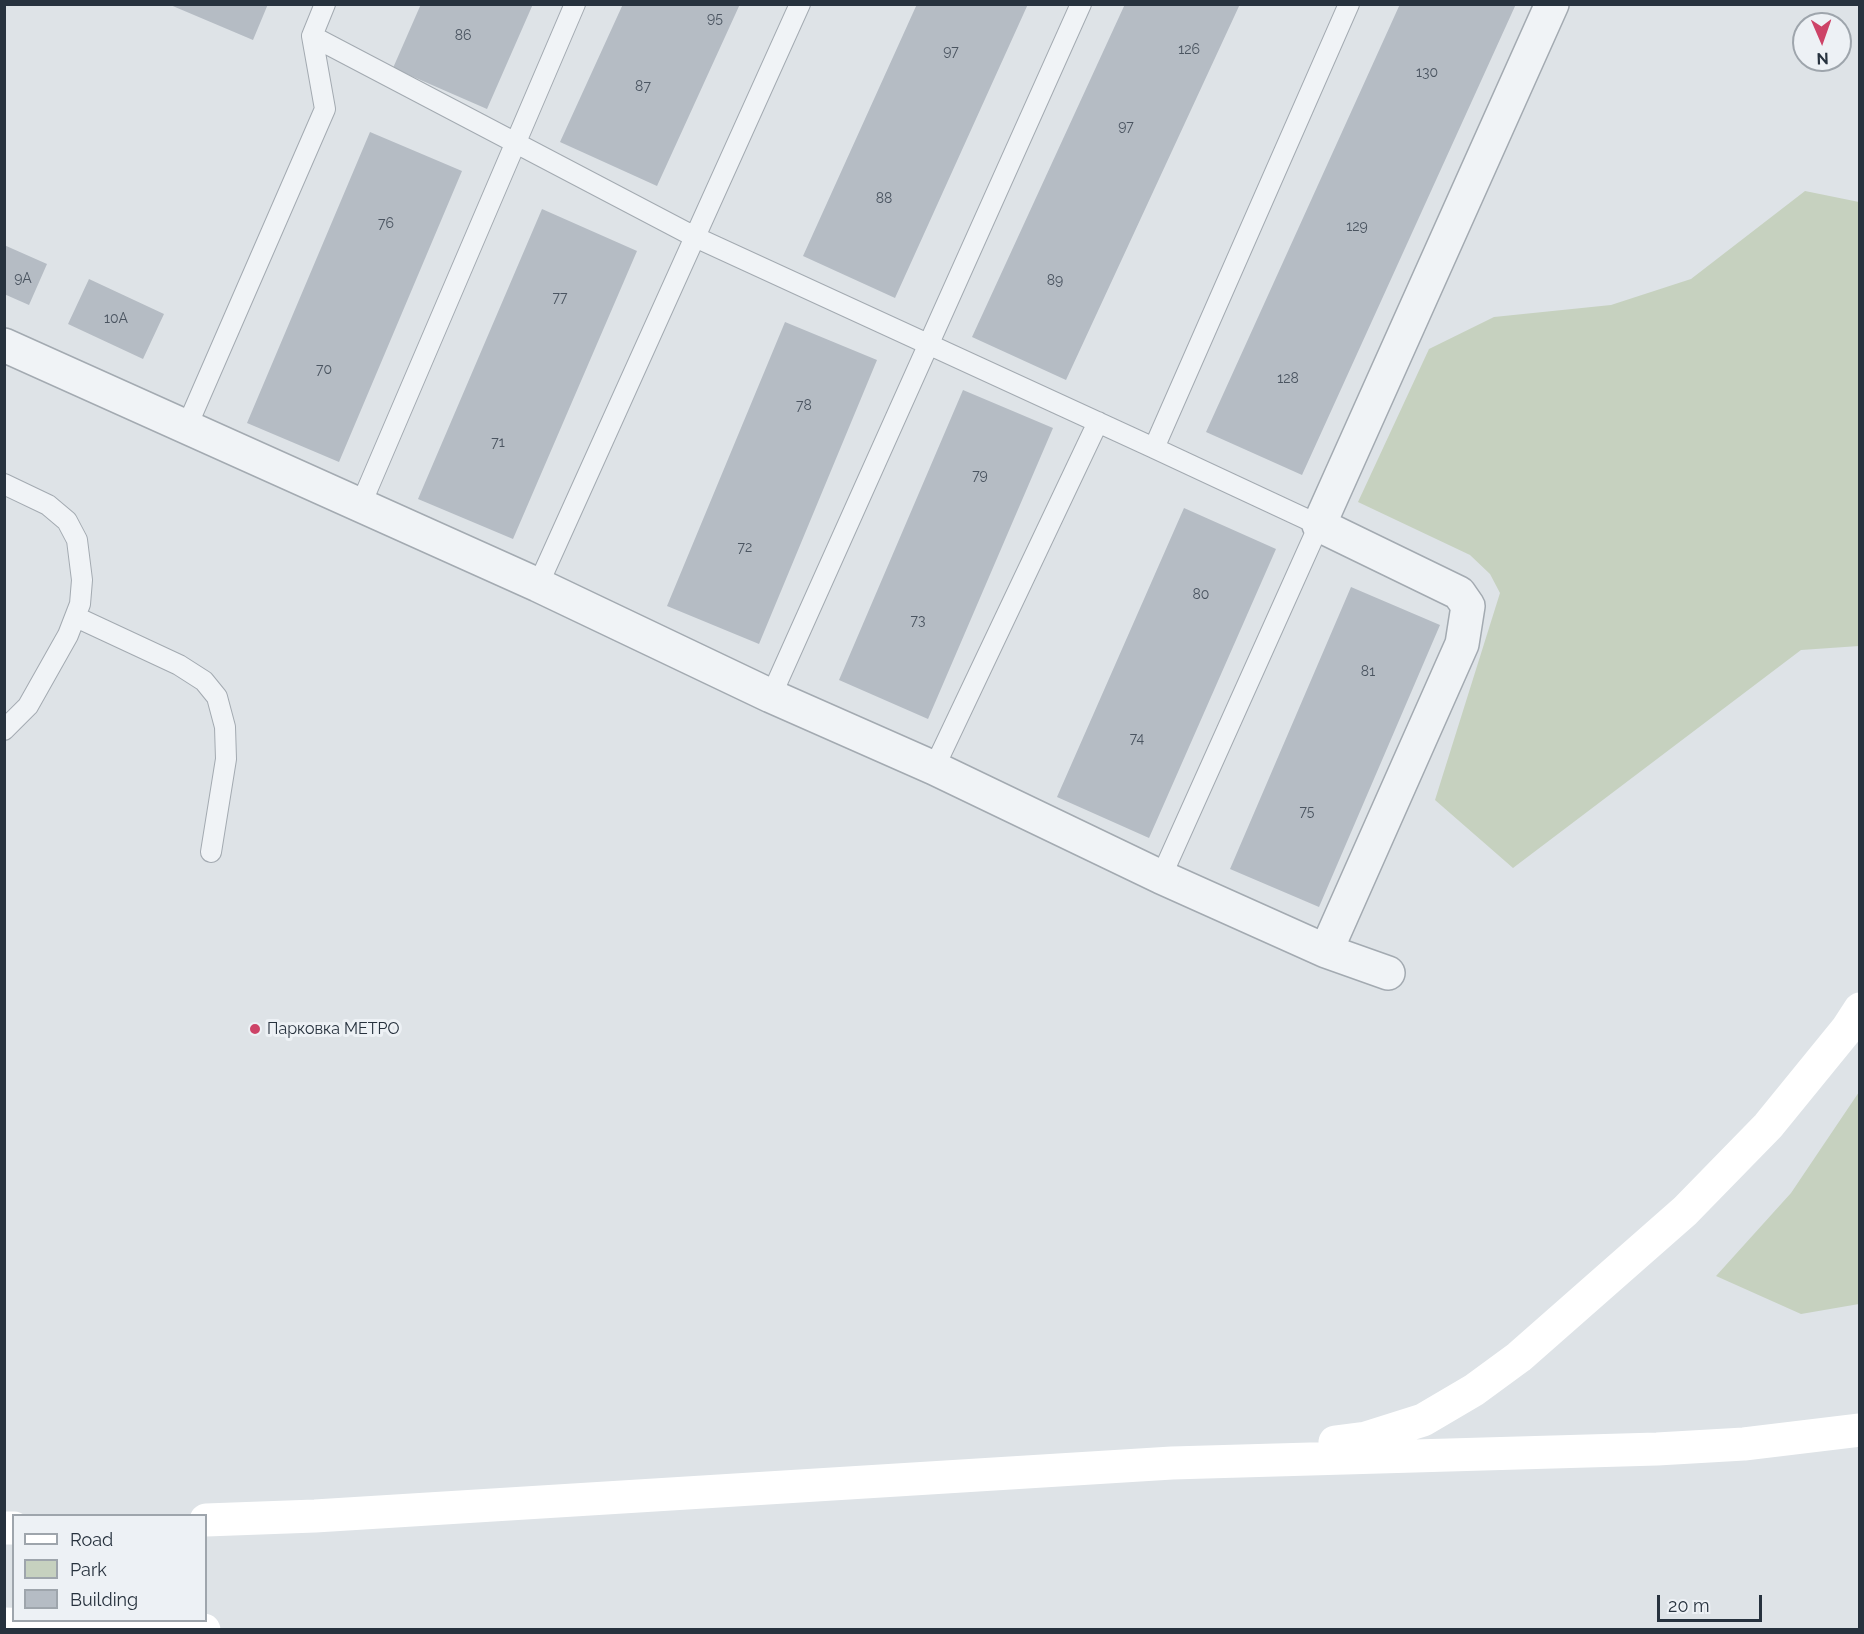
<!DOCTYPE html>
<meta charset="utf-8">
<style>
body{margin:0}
#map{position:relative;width:1864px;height:1634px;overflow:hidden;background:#dee3e7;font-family:Raleway,sans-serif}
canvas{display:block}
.frame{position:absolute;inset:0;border:6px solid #27323e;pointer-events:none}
.legend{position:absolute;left:12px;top:1514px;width:195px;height:108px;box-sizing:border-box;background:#edf1f5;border:2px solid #9ea5ac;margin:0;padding:8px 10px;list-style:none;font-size:18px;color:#27323e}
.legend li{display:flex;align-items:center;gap:12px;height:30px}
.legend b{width:30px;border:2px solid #9ea5ac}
.north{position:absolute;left:1792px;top:12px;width:60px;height:60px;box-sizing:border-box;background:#edf1f5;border:2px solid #9ea5ac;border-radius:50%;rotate:178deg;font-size:16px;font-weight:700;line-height:24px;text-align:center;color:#27323e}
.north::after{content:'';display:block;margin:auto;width:21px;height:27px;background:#cd4367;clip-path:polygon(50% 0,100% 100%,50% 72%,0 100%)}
.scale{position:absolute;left:1657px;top:1595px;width:105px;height:27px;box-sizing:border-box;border:3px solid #27323e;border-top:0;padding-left:8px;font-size:18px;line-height:21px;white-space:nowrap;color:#27323e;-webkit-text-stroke:4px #edf1f5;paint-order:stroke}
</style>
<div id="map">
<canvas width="1864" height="1634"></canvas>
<div class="frame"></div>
<ul class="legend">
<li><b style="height:8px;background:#fff"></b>Road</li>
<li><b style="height:16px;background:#c6d1bf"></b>Park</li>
<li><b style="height:16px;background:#b5bcc4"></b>Building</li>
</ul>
<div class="north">N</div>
<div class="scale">20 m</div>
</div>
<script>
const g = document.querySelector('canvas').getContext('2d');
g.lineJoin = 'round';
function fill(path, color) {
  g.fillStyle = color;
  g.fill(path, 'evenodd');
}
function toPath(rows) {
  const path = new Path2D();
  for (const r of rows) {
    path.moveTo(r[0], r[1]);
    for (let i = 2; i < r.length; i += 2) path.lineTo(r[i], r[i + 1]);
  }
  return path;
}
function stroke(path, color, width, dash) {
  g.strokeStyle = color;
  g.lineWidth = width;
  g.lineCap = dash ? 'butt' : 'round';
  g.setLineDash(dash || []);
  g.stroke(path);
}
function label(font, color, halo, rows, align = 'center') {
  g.font = font + ' Raleway,sans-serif';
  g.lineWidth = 6;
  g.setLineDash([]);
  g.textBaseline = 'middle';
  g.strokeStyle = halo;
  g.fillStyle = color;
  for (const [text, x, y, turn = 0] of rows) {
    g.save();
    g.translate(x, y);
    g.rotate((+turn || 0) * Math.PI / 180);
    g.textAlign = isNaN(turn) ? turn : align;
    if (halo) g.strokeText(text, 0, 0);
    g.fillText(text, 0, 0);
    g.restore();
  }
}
fill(toPath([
 [1805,191,1859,202,1859,646,1801,650,1513,868,1435,800,1500,593,1490,574,1470,555,1358,502,1429,349,1494,317,1611,305,1691,279],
 [1859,1092,1859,1304,1801,1314,1716,1276,1791,1193]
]), '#c6d1bf');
fill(toPath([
 [168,4,268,4,253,40],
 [421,4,533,4,487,109,393,68],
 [623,4,740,4,657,186,560,142],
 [917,4,1028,4,895,298,803,256],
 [1125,4,1240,4,1066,380,972,337],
 [1400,4,1516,4,1302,475,1206,432],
 [370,132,462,171,339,462,247,423],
 [542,209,637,251,513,539,418,499],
 [4,245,47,264,29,305,4,294],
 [89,279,164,314,143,359,68,324],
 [785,322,877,360,759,644,667,606],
 [963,390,1053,428,928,719,839,680],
 [1184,508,1276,549,1149,838,1057,797],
 [1351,587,1440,625,1319,907,1230,869]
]), '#b5bcc4');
const service = toPath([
 [312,36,695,237,1154,448,1349,4],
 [187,426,325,109,312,36,325,4],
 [1154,448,1319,525,1161,877],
 [4,484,48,505,67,521,77,540,82,580,80,604,68,635,28,706,4,730],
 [361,504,575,4],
 [538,585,800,4],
 [76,617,179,665,204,681,217,697,225,727,226,759,211,852],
 [771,696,1081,4],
 [934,768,1098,422]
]);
const minor = toPath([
 [4,345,538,585,771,696,934,768,1161,877,1326,951,1388,973],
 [1326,951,1462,644,1468,606,1459,593,1319,525,1552,4]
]);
stroke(service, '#a3aab1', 22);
stroke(minor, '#a3aab1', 36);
stroke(service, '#f0f3f6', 20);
stroke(minor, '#f0f3f6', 33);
stroke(toPath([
 [1335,1442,1366,1438,1423,1420,1474,1390,1519,1357,1685,1211,1768,1126,1847,1029,1860,1009],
 [206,1520,315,1516,1172,1463,1657,1449,1744,1444,1860,1430],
 [4,1528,14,1528],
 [4,1624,204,1630]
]), '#fff', 33);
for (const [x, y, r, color] of [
 [255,1029,6,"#cd4367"]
]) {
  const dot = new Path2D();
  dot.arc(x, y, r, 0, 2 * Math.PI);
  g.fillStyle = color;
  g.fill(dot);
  stroke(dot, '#edf1f5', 2);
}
label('14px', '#4a5460', null, [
 ["95",715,19],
 ["86",463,36],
 ["126",1189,50],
 ["97",951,52],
 ["130",1427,73],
 ["87",643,87],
 ["97",1126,127],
 ["88",884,199],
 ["76",386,224],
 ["129",1357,227],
 ["9А",23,279],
 ["89",1055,281],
 ["77",560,298],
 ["10А",116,319],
 ["70",324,370],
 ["128",1288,379],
 ["78",804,406],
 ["71",498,443],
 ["79",980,476],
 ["72",745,548],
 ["80",1201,595],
 ["73",918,621],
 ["81",1368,672],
 ["74",1137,739],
 ["75",1307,812]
]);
label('16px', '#27323e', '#edf1f5', [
 ["Парковка МЕТРО",267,1029]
], 'left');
</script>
